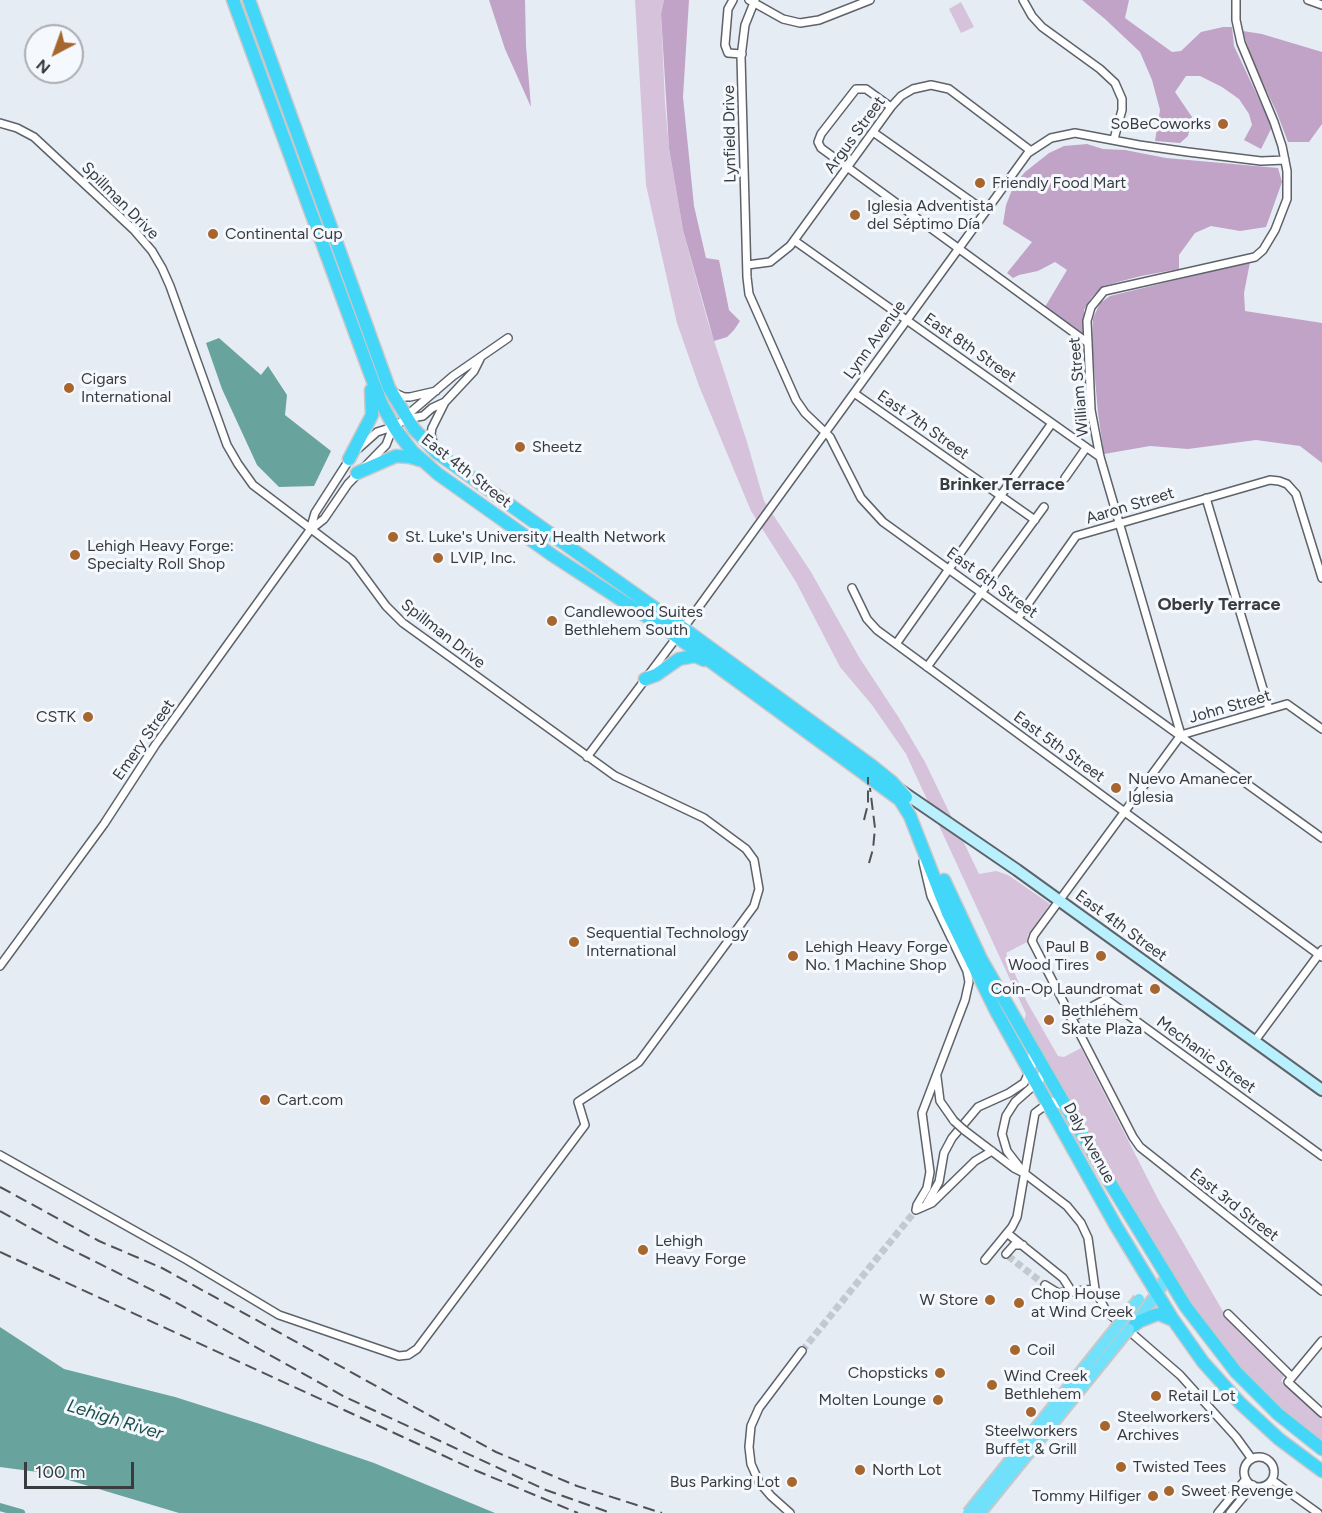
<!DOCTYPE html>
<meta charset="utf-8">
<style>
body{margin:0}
#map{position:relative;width:1322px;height:1513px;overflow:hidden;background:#e6ecf4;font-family:Figtree,sans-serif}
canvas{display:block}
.north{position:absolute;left:24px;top:24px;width:60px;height:60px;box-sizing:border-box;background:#f5f9fe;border:2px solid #aaadb2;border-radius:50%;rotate:221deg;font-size:16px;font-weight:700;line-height:24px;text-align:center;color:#393c3f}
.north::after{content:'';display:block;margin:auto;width:21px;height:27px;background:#a6662e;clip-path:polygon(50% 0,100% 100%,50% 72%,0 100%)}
.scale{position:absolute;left:24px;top:1462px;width:110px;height:27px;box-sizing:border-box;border:3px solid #393c3f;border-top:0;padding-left:8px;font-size:18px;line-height:21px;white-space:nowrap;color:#393c3f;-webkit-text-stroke:4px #f5f9fe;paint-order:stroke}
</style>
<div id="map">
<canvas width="1322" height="1513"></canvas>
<div class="north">N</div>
<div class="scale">100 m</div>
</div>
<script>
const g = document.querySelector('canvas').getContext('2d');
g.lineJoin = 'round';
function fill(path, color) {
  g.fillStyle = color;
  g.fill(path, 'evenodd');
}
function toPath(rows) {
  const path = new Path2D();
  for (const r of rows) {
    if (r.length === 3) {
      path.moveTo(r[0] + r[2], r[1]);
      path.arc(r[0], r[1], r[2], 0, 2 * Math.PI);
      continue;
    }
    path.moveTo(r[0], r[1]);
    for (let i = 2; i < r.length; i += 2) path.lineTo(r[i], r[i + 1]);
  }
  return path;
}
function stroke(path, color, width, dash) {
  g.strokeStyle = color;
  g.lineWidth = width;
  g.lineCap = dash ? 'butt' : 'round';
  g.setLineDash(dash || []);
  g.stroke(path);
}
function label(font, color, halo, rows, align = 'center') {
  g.font = font + ' Figtree,sans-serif';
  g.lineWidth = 6;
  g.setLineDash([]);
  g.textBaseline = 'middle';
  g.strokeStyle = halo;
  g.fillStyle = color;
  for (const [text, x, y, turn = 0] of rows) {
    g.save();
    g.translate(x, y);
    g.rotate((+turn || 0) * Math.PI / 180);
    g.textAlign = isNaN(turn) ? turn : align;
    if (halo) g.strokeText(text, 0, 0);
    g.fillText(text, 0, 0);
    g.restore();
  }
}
fill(toPath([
 [635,0,664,0,661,14,665,103,669,148,683,230,707,319,747,442,764,501,811,572,859,657,899,718,925,762,979,874,996,871,1008,875,1050,904,1028,935,1027,942,1006,953,1027,1002,1058,1056,1064,1057,1081,1048,1159,1201,1228,1320,1284,1376,1281,1381,1322,1418,1322,1443,1294,1422,1237,1366,1184,1297,1060,1086,1061,1084,1024,1021,1026,1014,906,754,872,705,840,667,796,582,751,511,699,386,677,323,663,261,646,185],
 [961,2,974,27,961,33,949,9]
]), '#d6c2db');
fill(toPath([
 [489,0,525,0,526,46,531,107,505,49],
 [664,0,689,0,683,97,694,206,706,258,719,260,729,310,740,321,734,330,727,337,714,341,683,230,669,148,661,14],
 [1082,0,1129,0,1125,18,1172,52,1181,51,1201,32,1223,27,1232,27,1234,46,1272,127,1261,149,1244,140,1252,125,1249,114,1239,99,1222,87,1200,76,1186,76,1175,92,1192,117,1188,136,1180,143,1155,141,1160,110,1152,80,1140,52,1105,19],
 [1243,31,1262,34,1322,52,1322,124,1309,142,1288,142,1277,113,1251,58],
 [1087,144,1103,149,1125,150,1166,158,1278,168,1282,182,1266,227,1240,231,1211,226,1195,233,1179,255,1179,269,1141,276,1103,286,1091,298,1084,310,1084,336,1045,307,1067,270,1055,262,1038,271,1019,275,1013,278,1007,273,1032,242,1003,224,1006,205,1014,185,1025,172,1049,153,1064,146],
 [1250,262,1244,293,1245,311,1322,323,1322,463,1300,446,1256,440,1188,449,1150,446,1104,454,1098,413,1092,345,1093,318,1100,303,1110,296]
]), '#c1a3c8');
fill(toPath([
 [219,338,261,375,268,366,287,395,285,415,331,451,314,486,279,487,257,465,222,389,206,343],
 [0,1327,64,1369,175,1397,260,1424,374,1463,495,1513,179,1513,45,1473,0,1467]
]), '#69a39d');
stroke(toPath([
 [0,1507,21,1513]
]), '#69a39d', 8);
stroke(toPath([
 [1008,1256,1045,1285],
 [802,1351,916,1210]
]), '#c3c9d0', 7, [7, 3.5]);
const minor = toPath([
 [733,0,728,9,725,45,728,53,742,54],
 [749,0,783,19,800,23,819,20,870,0],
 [755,0,745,25,741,57,747,277,749,294,796,400,805,413,830,437,861,498,883,522,1322,838],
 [1023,0,1032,16,1042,27,1100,69,1115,83,1122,99,1122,110,1114,139],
 [1308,0,1322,5],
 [891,107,866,89,856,89,821,134,818,142,821,148,1088,343],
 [0,123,17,128,34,137,134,230,152,251,162,268,170,286,227,445,238,464,253,485,352,560,386,606,403,623,615,776,704,818,746,849,754,860,759,889,754,906,639,1062,578,1102,585,1125,417,1349,408,1355,399,1356,279,1315,187,1260,0,1155],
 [873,132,985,211],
 [795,241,1100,457],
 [747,265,770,262,790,246,891,107,901,96,913,89,931,85,949,89,1031,151],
 [395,393,404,397,410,397,436,391],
 [854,393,1035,520],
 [406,419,412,411,453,376,508,338],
 [434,446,431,434,432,428,445,402],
 [359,448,377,432,393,427,406,419,423,416,432,408,445,402,474,371,480,359],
 [1065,478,1086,448],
 [1206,498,1269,709],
 [310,530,315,513,351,457],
 [852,588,867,619,877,630,1322,957],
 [1018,618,1076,536,1270,480,1279,481,1287,484,1296,494,1322,578],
 [896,644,1052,423],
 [927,667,1044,507],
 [1181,735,1100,457,1091,410,1087,321,1091,307,1104,291,1255,257,1263,250,1275,230,1287,199,1287,171,1282,146,1274,122,1241,43,1236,20,1236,0],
 [1181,735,1034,935,1032,941,1133,1137,1140,1147,1322,1291],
 [1181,735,1287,704,1322,729],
 [587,757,677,637,1028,153,1051,138,1075,133,1139,145,1188,152,1261,161,1285,160],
 [923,862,931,896,967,971,969,982,965,1000,922,1113,930,1172,927,1188,917,1205,916,1210,932,1203,975,1161,992,1151],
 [0,966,104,824,156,744,310,530,324,519,348,484,386,445,393,427],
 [1071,1018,1106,999,1322,1156],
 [1254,1042,1322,950],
 [1044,1068,1040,1080,1015,1102,1006,1116,1002,1134,1007,1151,1024,1173,1067,1206,1081,1223,1088,1238,1095,1289,1106,1311,1180,1375,1236,1437,1252,1459],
 [937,1077,940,1101,954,1121],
 [964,1130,1014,1168,1022,1172],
 [927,1203,939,1182,944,1153,952,1138,978,1107,1009,1093,1024,1083,1032,1066,1032,1053],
 [1007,1233,1063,1278,1072,1292],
 [1006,1254,1014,1245,1023,1245],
 [985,1260,1012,1227,1017,1217,1035,1113,1051,1101,1063,1106],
 [1045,1285,1058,1293,1095,1289],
 [1228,1314,1292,1377],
 [1322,1341,1288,1382,1322,1413],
 [1259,1472,15],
 [1272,1480,1318,1513],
 [790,1513,771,1496,759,1482,751,1464,749,1447,751,1426,759,1408,802,1351],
 [1218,1513,1246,1479],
 [1230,1513,1253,1485]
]);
const secondary = toPath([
 [900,790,1017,870,1322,1090]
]);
const primary = toPath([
 [1133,1324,1157,1294,1167,1275]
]);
const trunk = toPath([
 [233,0,368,368,382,405,396,430,412,451,438,474,552,555,666,629,900,800,910,816,948,913,996,1011,1116,1226,1172,1318,1203,1362,1240,1403,1279,1439,1322,1471],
 [249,0,389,388,414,429,437,453,683,628,871,765,892,782,906,797],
 [349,459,372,415,371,390],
 [357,473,396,456,410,457,420,460],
 [645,679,656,675,679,659,695,656,704,660],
 [944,880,981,959,1109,1181,1186,1307,1236,1372,1278,1414,1322,1449],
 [1129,1329,1140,1321,1155,1315,1159,1314,1173,1320]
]);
stroke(minor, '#5d6369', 10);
stroke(secondary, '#5d6369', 14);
stroke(primary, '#c8c8c9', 14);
stroke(trunk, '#c8c8c9', 15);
stroke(minor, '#fff', 7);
stroke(secondary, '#b8f0fd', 10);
stroke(primary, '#71e0fa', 10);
stroke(trunk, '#42d6f8', 12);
stroke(toPath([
 [864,820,868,804,868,777],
 [869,863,873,849,875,828,870,788],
 [0,1187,99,1241,162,1268,496,1452,577,1486,662,1513],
 [0,1211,56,1242,168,1298,345,1397,546,1490,611,1513],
 [0,1252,477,1471,578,1513]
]), '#4f5256', 2, [12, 6]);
const minorBridge = toPath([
 [954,1121,964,1130]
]);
const primaryBridge = toPath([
 [968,1513,1139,1299],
 [980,1513,1129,1329]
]);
stroke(minorBridge, '#5d6369', 10, []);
stroke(primaryBridge, '#c8c8c9', 14, []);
stroke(minorBridge, '#fff', 7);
stroke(primaryBridge, '#71e0fa', 10);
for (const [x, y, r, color] of [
 [1223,124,6,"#a6662e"],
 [980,183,6,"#a6662e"],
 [855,215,6,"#a6662e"],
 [213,234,6,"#a6662e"],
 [69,388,6,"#a6662e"],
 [520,447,6,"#a6662e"],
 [393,537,6,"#a6662e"],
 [75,555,6,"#a6662e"],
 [438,558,6,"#a6662e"],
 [552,621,6,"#a6662e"],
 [88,717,6,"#a6662e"],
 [1116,788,6,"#a6662e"],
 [574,942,6,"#a6662e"],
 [793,956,6,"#a6662e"],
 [1101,956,6,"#a6662e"],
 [1155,989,6,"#a6662e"],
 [1049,1020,6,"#a6662e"],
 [265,1100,6,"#a6662e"],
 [643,1250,6,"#a6662e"],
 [990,1300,6,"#a6662e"],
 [1019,1303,6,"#a6662e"],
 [1015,1350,6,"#a6662e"],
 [940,1373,6,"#a6662e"],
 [992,1385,6,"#a6662e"],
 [1156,1396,6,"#a6662e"],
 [938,1400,6,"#a6662e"],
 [1031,1412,6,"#a6662e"],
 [1105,1426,6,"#a6662e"],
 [1121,1467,6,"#a6662e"],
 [860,1470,6,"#a6662e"],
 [792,1482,6,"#a6662e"],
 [1169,1491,6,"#a6662e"],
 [1153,1496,6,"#a6662e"]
]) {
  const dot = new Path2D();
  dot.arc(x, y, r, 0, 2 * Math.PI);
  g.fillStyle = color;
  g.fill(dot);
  stroke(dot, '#f5f9fe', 2);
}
label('16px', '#393c3f', '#f5f9fe', [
 ["SoBeCoworks",1211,124,"right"],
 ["Friendly Food Mart",992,183],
 ["Iglesia Adventista",867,206],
 ["del Séptimo Día",867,224],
 ["Continental Cup",225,234],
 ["Cigars",81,379],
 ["International",81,397],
 ["Sheetz",532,447],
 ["St. Luke's University Health Network",405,537],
 ["Lehigh Heavy Forge:",87,546],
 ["Specialty Roll Shop",87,564],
 ["LVIP, Inc.",450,558],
 ["Candlewood Suites",564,612],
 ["Bethlehem South",564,630],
 ["CSTK",76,717,"right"],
 ["Nuevo Amanecer",1128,779],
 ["Iglesia",1128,797],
 ["Sequential Technology",586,933],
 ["International",586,951],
 ["Lehigh Heavy Forge",805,947],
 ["No. 1 Machine Shop",805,965],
 ["Paul B",1089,947,"right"],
 ["Wood Tires",1089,965,"right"],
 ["Coin-Op Laundromat",1143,989,"right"],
 ["Bethlehem",1061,1011],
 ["Skate Plaza",1061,1029],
 ["Cart.com",277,1100],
 ["Lehigh",655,1241],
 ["Heavy Forge",655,1259],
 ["Chop House",1031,1294],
 ["at Wind Creek",1031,1312],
 ["W Store",978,1300,"right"],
 ["Coil",1027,1350],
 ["Chopsticks",928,1373,"right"],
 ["Wind Creek",1004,1376],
 ["Bethlehem",1004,1394],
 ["Retail Lot",1168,1396],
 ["Molten Lounge",926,1400,"right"],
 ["Steelworkers'",1117,1417],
 ["Archives",1117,1435],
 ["Steelworkers",1031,1431,"center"],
 ["Buffet & Grill",1031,1449,"center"],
 ["Twisted Tees",1133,1467],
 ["North Lot",872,1470],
 ["Bus Parking Lot",780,1482,"right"],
 ["Sweet Revenge",1181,1491],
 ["Tommy Hilfiger",1141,1496,"right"]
], 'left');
label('16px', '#393c3f', '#f5f9fe', [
 ["Lynfield Drive",730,134,-91],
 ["Argus Street",855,135,-54],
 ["Spillman Drive",120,201,45],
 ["Lynn Avenue",875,340,-54],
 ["East 8th Street",970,348,35],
 ["William Street",1079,387,-95],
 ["East 7th Street",923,425,35],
 ["East 4th Street",466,471,38],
 ["Aaron Street",1130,506,-17],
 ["East 6th Street",992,583,36],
 ["Spillman Drive",443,634,38],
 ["John Street",1230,707,-16],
 ["Emery Street",144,740,-55],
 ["East 5th Street",1059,747,36],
 ["East 4th Street",1121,926,36],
 ["Mechanic Street",1206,1055,36],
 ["Daly Avenue",1089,1143,61],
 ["East 3rd Street",1234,1205,38]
]);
label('bold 18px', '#393c3f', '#f5f9fe', [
 ["Brinker Terrace",1002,485],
 ["Oberly Terrace",1219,605]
]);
label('italic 18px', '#1b4e4a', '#f5f9fe', [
 ["Lehigh River",115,1420,17]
]);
</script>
